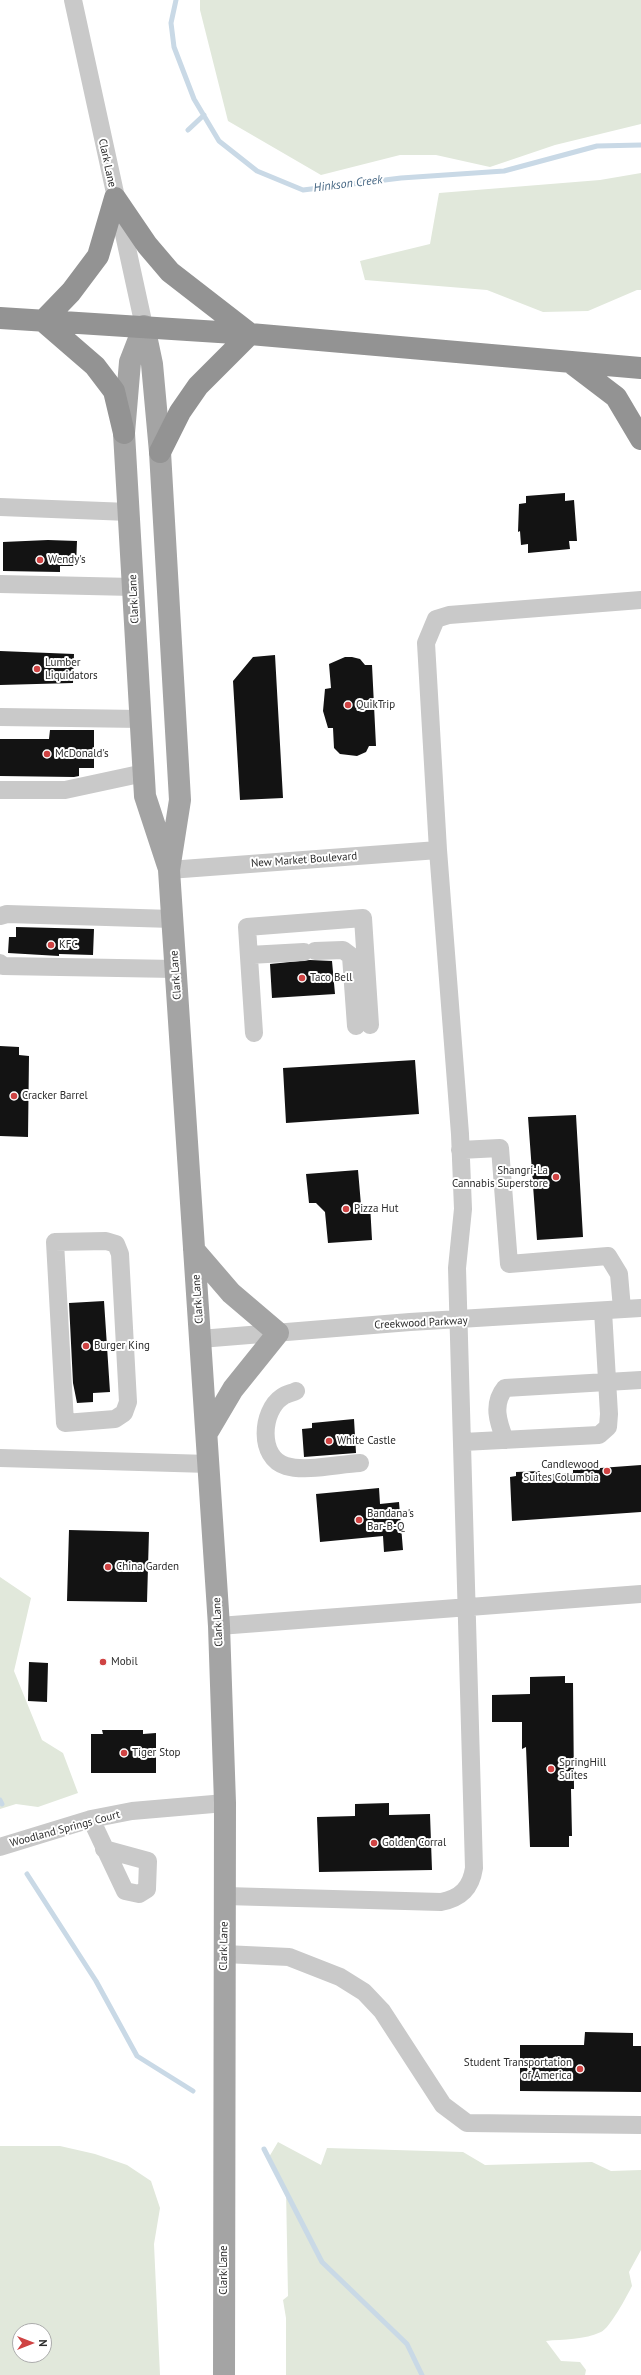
<!DOCTYPE html>
<style>
body{margin:0}
#map{position:relative;width:641px;height:2375px;overflow:hidden;background:#fff;font-family:"PT Sans",sans-serif}
canvas{display:block}
.north{position:absolute;left:12px;top:2323px;width:40px;height:40px;box-sizing:border-box;background:#fff;border:1px solid #ababab;border-radius:50%;rotate:90deg;font-size:11px;font-weight:700;line-height:16px;text-align:center;color:#2c2c2c}
.north::after{content:'';display:block;margin:auto;width:14px;height:18px;background:#cf4343;clip-path:polygon(50% 0,100% 100%,50% 72%,0 100%)}
</style>
<div id="map">
<canvas width="641" height="2375"></canvas>
<div class="north">N</div>
</div>
<script>
const context = document.querySelector('canvas').getContext('2d');
context.lineJoin = 'round';
function fillPath(path, color) { context.fillStyle = color; context.fill(path, 'evenodd'); }
function strokePath(path, color, width, dash) { context.strokeStyle = color; context.lineWidth = width; context.lineCap = dash ? 'butt' : 'round'; context.setLineDash(dash || []); context.stroke(path); }
function write(font, color, halo, rows, align = 'center') {
  context.font = font + ' "PT Sans",sans-serif'; context.lineWidth = 4; context.setLineDash([]); context.textBaseline = 'middle'; context.strokeStyle = halo; context.fillStyle = color; for (const [text, x, y, turn = 0] of rows) {
    context.save(); context.translate(x, y); context.rotate((+turn || 0) * Math.PI / 180); context.textAlign = isNaN(turn) ? turn : align; if (halo) context.strokeText(text, 0, 0); context.fillText(text, 0, 0); context.restore();
  }
}
fillPath(new Path2D(`
 M200,0H641V124L555,145L490,167L436,155H400L321,175L228,121L200,10Z
 M641,173V290H637L588,311L543,312L487,290L365,280L360,261L430,244L439,193L600,180Z
 M0,1577L31,1598L14,1671L42,1740L63,1753L78,1793L38,1807L16,1804L0,1809Z
 M278,2142L321,2165L327,2148L463,2152L485,2165L592,2162L611,2171L641,2170V2250L629,2272L632,2286C627,2296 610,2328 601,2332C585,2340 563,2339 546,2341L561,2361L580,2362L586,2370L585,2375H286V2318L283,2300L288,2296L286,2189L269,2157Z
 M0,2146H60L95,2154L127,2165L151,2181L160,2208L154,2244L160,2375H0ZM20,2331H44V2355H20Z`), '#e1e8db');
strokePath(new Path2D(`
 M176,0L171,23L174,47L194,99L219,141L257,171L303,190L401,178L504,171L597,146L641,145
 M188,130L204,115
 M0,1800L2,1804
 M27,1874L96,1981L137,2056L193,2091
 M264,2149L322,2262L407,2344L422,2375`), '#c9d9e6', 5);
fillPath(new Path2D(`
 M565,493V501L574,500L577,541H569L570,549L528,553V544L521,545L520,531L518,532L519,504L526,503V496Z
 M48,540L77,541L76,566H60V572L3,571V542Z
 M0,651L74,654L73,683L0,685Z
 M275,655L283,798L240,800L233,681L253,657Z
 M345,657H352L360,659L365,665H372L376,746H369L366,752L357,756L340,754L334,748L333,728H328L323,711L325,689L331,688L329,664Z
 M50,730H94V768H79V776L74,777L0,776V739H49Z
 M16,927L94,929L93,955L59,954V956L8,953L9,937H16Z
 M310,960L332,961L335,994L272,998L270,964Z
 M0,1046L19,1047V1055L29,1056L28,1137L0,1136Z
 M415,1060L419,1114L286,1123L283,1068Z
 M576,1115L583,1237L537,1240L528,1117Z
 M358,1170L361,1205L370,1204L372,1240L328,1243L325,1212L316,1203H309L306,1174Z
 M104,1301L110,1392L93,1393V1402L77,1403L73,1383L69,1303Z
 M354,1419L356,1453L304,1457L302,1429L312,1428V1423Z
 M641,1465V1512L512,1521L510,1477L516,1476V1472L540,1471V1475L573,1473V1470Z
 M379,1488L380,1504L399,1502L403,1550L384,1552L383,1536L320,1542L316,1494Z
 M69,1530L149,1532L147,1602L67,1601Z
 M29,1662L48,1663L47,1702L28,1701Z
 M565,1676V1683H573L574,1789H571L572,1836H569V1847H530L526,1747L522,1749V1722H492V1695L530,1694V1677Z
 M102,1730H143V1734L156,1733V1773H91V1734H103Z
 M389,1803V1815L430,1814L432,1870L319,1872L317,1817L355,1816V1804Z
 M585,2032L633,2033V2046H641V2092L520,2091V2045H584Z`), '#131313');
strokePath(new Path2D(`
 M73,0L144,326
 M0,507L129,512
 M0,584L133,587
 M0,717L141,719
 M0,790H65L144,773
 M169,870L438,850
 M0,916L7,914L172,919
 M315,951L343,950L351,956L356,1026
 M249,955L304,952
 M0,963L3,966L175,969
 M254,1033L247,927L363,918L370,1025
 M460,1150L500,1148L509,1264L608,1256L619,1274L622,1309
 M106,1241L116,1244L120,1254L128,1402L124,1413L115,1419L65,1423L55,1242Z
 M200,1339L410,1322L641,1308
 M296,1391C292,1393 286,1394 282,1397C261,1411 258,1458 286,1466C306,1472 339,1464 360,1463
 M505,1440C498,1422 492,1404 505,1388L641,1380
 M463,1442L599,1435L608,1427L609,1414L603,1311
 M0,1458L209,1464
 M219,1626L641,1594
 M91,1819L125,1891L139,1894L147,1889L148,1861L104,1849
 M0,1847L91,1819L132,1811L225,1803
 M225,1896L441,1902C461,1898 471,1888 474,1868L457,1268L463,1209L460,1134L438,850L426,643L436,619L449,615L641,600
 M224,1954L289,1957L340,1977L364,1992L382,2011L443,2105L467,2123L641,2125`), '#c9c9c9', 18);
strokePath(new Path2D(`
 M144,326L152,364L160,452L180,800L169,870L219,1626L225,1803L224,2375
 M144,326L130,362L124,433L145,796L168,866
 M194,1250L231,1293L278,1333L233,1389L207,1433`), '#a4a4a4', 22);
strokePath(new Path2D(`
 M115,198L147,245L170,272L250,334
 M0,318L250,334L641,368
 M43,321L71,292L98,256L115,198
 M43,321L95,366L114,391L124,433
 M570,362L616,397L641,439
 M160,452L180,412L198,386L250,334`), '#939393', 22);
for (const [x, y, r, color] of [
 [40,560,4,"#cf4343"],
 [37,669,4,"#cf4343"],
 [348,705,4,"#cf4343"],
 [47,754,4,"#cf4343"],
 [51,945,4,"#cf4343"],
 [302,978,4,"#cf4343"],
 [14,1096,4,"#cf4343"],
 [556,1177,4,"#cf4343"],
 [346,1209,4,"#cf4343"],
 [86,1346,4,"#cf4343"],
 [329,1441,4,"#cf4343"],
 [607,1471,4,"#cf4343"],
 [359,1520,4,"#cf4343"],
 [108,1567,4,"#cf4343"],
 [103,1662,4,"#cf4343"],
 [124,1753,4,"#cf4343"],
 [551,1769,4,"#cf4343"],
 [374,1843,4,"#cf4343"],
 [580,2069,4,"#cf4343"]
]) { const dot = new Path2D(); dot.arc(x, y, r, 0, 2 * Math.PI); context.fillStyle = color; context.fill(dot); strokePath(dot, '#fff', 1.5); }
write('11px', '#2c2c2c', '#fff', [
 ["Clark Lane",107,163,78],
 ["Clark Lane",134,599,-93],
 ["New Market Boulevard",304,860,-4],
 ["Clark Lane",176,975,-94],
 ["Clark Lane",198,1299,-94],
 ["Creekwood Parkway",421,1323,-3],
 ["Clark Lane",218,1622,-93],
 ["Woodland Springs Court",65,1829,-15],
 ["Clark Lane",224,1946,-89],
 ["Clark Lane",224,2270,-90]
]);
write('11px', '#2c2c2c', '#fff', [
 ["Wendy's",48,560],
 ["Lumber",45,663],
 ["Liquidators",45,676],
 ["QuikTrip",356,705],
 ["McDonald's",55,754],
 ["KFC",59,945],
 ["Taco Bell",310,978],
 ["Cracker Barrel",22,1096],
 ["Shangri-La",548,1171,"right"],
 ["Cannabis Superstore",548,1184,"right"],
 ["Pizza Hut",354,1209],
 ["Burger King",94,1346],
 ["White Castle",337,1441],
 ["Candlewood",599,1465,"right"],
 ["Suites Columbia",599,1478,"right"],
 ["Bandana's",367,1514],
 ["Bar-B-Q",367,1527],
 ["China Garden",116,1567],
 ["Mobil",111,1662],
 ["Tiger Stop",132,1753],
 ["SpringHill",559,1763],
 ["Suites",559,1776],
 ["Golden Corral",382,1843],
 ["Student Transportation",572,2063,"right"],
 ["of America",572,2076,"right"]
], 'left');
write('italic 12px', '#456683', '#fff', [
 ["Hinkson Creek",348,184,-7]
]);
</script>
